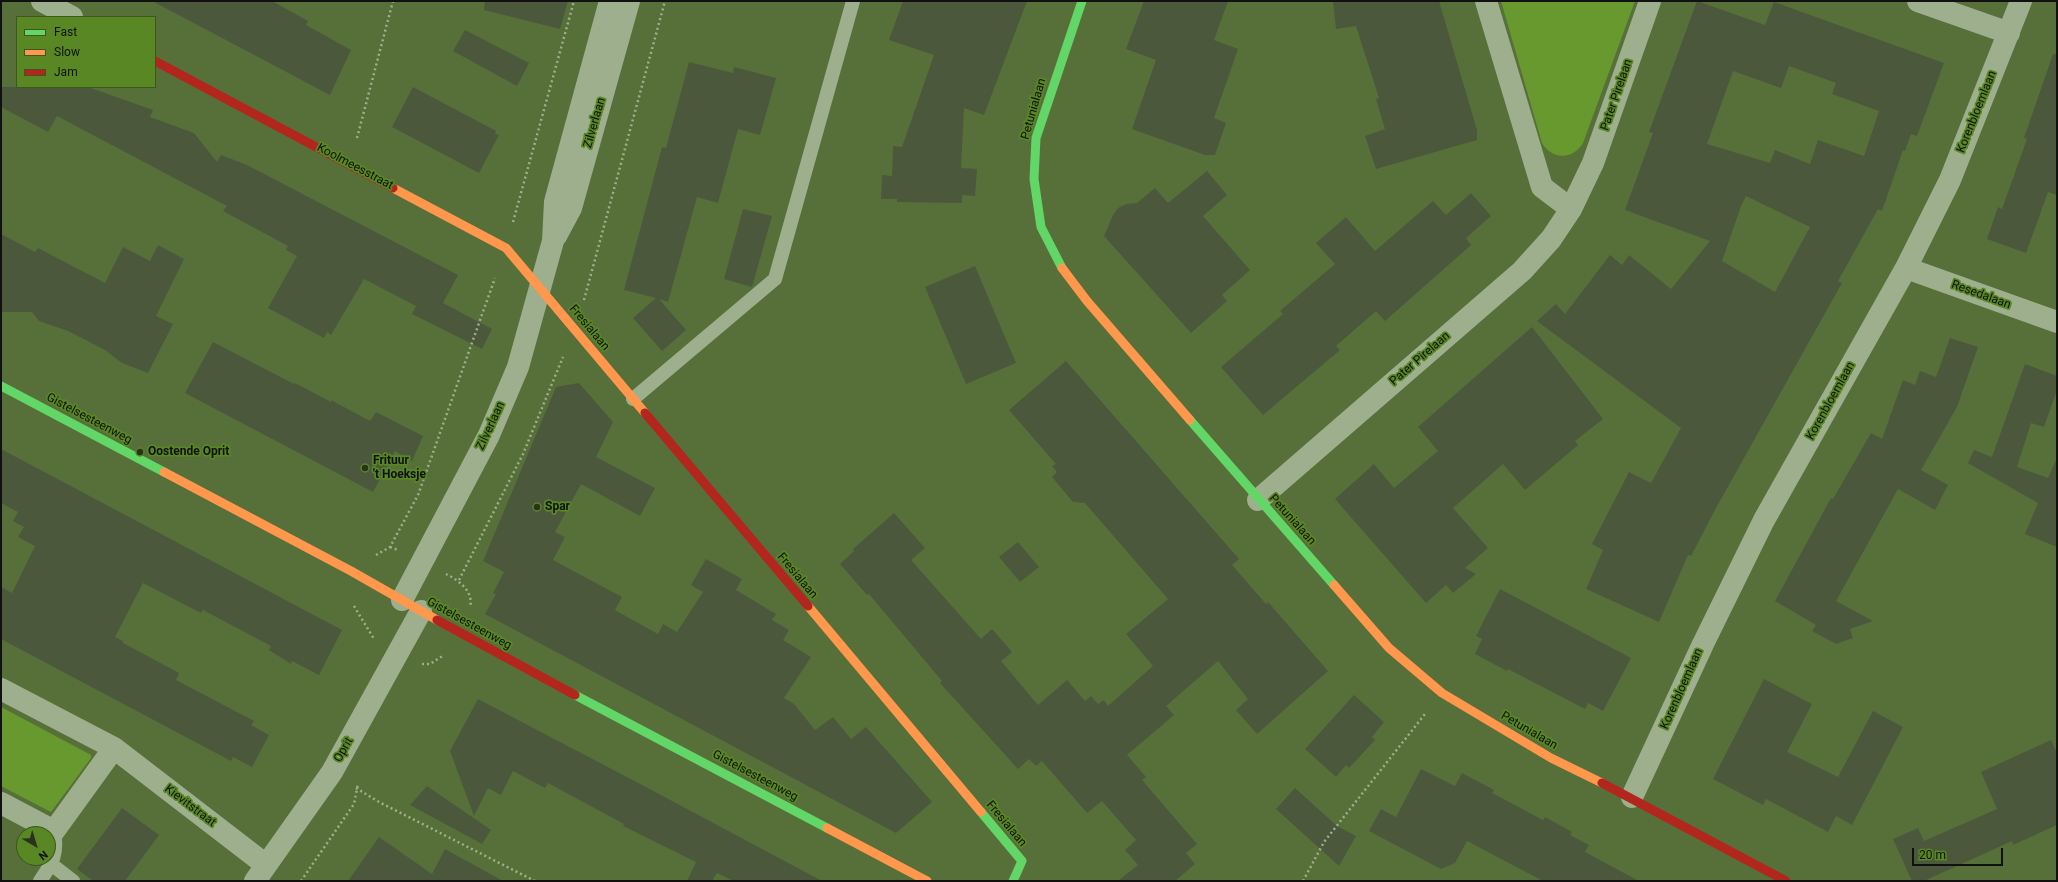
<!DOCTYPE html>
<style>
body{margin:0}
#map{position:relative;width:2058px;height:882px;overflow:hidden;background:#57703a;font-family:Roboto,sans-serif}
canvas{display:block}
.frame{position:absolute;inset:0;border:2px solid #111;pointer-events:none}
.legend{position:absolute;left:16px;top:16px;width:140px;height:72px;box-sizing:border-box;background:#588723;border:1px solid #3c581c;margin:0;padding:5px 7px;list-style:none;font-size:12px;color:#111}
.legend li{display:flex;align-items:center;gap:8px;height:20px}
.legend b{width:20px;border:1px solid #3c581c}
.north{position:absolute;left:16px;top:826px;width:40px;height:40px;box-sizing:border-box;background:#588723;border:1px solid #3c581c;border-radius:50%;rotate:142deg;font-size:11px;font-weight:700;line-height:16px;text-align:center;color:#111}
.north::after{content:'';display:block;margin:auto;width:14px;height:18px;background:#2a321f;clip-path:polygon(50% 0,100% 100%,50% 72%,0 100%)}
.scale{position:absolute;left:1912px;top:848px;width:91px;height:18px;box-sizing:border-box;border:2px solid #111;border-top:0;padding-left:5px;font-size:12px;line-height:14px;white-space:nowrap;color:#111;-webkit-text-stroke:3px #588723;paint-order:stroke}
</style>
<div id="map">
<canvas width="2058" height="882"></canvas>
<div class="frame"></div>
<ul class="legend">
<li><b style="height:5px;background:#63d668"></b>Fast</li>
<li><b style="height:5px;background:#ff974d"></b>Slow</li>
<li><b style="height:5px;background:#b3261e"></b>Jam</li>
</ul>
<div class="north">N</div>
<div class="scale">20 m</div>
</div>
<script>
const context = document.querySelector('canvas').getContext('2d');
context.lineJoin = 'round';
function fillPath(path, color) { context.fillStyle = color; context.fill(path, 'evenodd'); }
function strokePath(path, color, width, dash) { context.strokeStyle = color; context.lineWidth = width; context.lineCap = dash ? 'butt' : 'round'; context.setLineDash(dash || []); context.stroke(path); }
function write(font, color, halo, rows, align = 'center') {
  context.font = font + ' Roboto,sans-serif'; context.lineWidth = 3.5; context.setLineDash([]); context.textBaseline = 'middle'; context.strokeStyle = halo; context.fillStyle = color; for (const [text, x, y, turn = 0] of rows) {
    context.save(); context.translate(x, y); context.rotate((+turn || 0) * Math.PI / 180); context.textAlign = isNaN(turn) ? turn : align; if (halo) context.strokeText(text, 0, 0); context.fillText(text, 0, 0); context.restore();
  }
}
fillPath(new Path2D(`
 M1501,1H1635L1583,143C1573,160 1552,160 1542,143Z
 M1,707L91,755V758L51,812L1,786Z`), '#68992f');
fillPath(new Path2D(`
 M152,1H272L308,21L306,25L351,50L330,95Z
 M485,1H568L560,29L484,10Z
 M903,1H1027L984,115L964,108L961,168L977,169L975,196L962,195V203L897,202V199H881L882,175L892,176L893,146L902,147L934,55L889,40Z
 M1144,1H1228L1214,40L1238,49L1214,118L1226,123L1215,155H1205L1132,129L1156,60L1126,49Z
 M1333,1H1439L1477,130V140L1376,169L1365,136L1385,129L1376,99L1379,98L1356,26L1336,29Z
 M1697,1L1765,25L1774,2L1944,63L1917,136L1911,134L1905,151L1903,150L1882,211L1878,209L1838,281L1842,283L1716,508L1691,556L1688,555L1659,622L1586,589L1603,550L1592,544L1629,472L1651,483L1681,428L1537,321L1556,304L1565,314L1610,255L1622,265L1629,255L1671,289L1710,241L1625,210L1653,133L1649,132ZM1789,66L1836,83L1832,94L1879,111L1864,156L1818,140L1810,164L1775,150L1770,163L1707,144L1733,71L1781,88ZM1746,196L1810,227L1775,292L1722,261L1741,206Z
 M465,30L529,63L517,86L453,51Z
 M2053,54H2057V195L2048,192L2026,253L1987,239L1998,207L2002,209L2027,139L2024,138Z
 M689,62L733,73L734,67L776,78L760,135L738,129L718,203L697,197L668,302L659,299L686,330L662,351L633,318L656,298L624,290L662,147L666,148Z
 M1,87H88L153,110L150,117L194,133L217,162L221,155L247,165L458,275L443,303L492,329L482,349L412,314L416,306L364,279L331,335L327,332L324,338L268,308L297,256L286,250L288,246L223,211L227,206L57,116L48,132L1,107Z
 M413,87L496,131L495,134L499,135L479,173L392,127Z
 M1207,171L1227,195L1203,216L1250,270L1222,295L1227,301L1191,333L1104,236L1113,215L1118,208L1126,204L1137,203L1155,188L1168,203Z
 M1471,193L1491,216L1466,238L1471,245L1385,321L1376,311L1336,346L1340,350L1263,415L1221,367L1283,314L1280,311L1335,264L1316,243L1346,217L1375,251L1433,201L1446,215Z
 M743,209L772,216L752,287L724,279Z
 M1,234L35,252L38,248L105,283L123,247L150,261L158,245L184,259L156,316L173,324L148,373L122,363L105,350L68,331L39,321L32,312H1Z
 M975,266L1016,363L966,384L925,287Z
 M1532,327L1603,419L1575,441L1578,445L1525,490L1503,464L1453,508L1488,548L1465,568L1476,574L1453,593L1446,585L1426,603L1335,499L1374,464L1394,488L1438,451L1418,427Z
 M1950,338L1978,347L1957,407L1921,470L1948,485L1935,510L1898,489L1836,601L1873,621L1850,629L1853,638L1836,644L1812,631L1816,625L1775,601L1831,498L1833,499L1871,433L1882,439L1903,380L1915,385L1920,371L1936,377Z
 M213,342L294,384L295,383L331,402V400L370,421L376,412L423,436L412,461L395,451L373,492L185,393Z
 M1066,361L1239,559L1232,565L1266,604L1268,602L1328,671L1257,734L1236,710L1248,699L1218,661L1166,706L1174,715L1127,755L1146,777L1142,780L1197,844L1186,853L1195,864L1175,881H1118L1138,865L1125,850L1136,840L1102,801L1087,813L1042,761L1036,766L1029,759L1018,769L940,683L942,681L869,594L867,595L840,564L854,551L853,549L894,513L925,548L911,560L981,639L992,629L1012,652L1001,661L1038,705L1067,680L1085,701L1091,696L1098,704L1104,700L1108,706L1153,666L1126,634L1168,599L1085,503L1073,502L1052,477L1057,472L1052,466L1056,464L1009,410Z
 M2025,364L2057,376V390L2044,427L2031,423L2017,467L2048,478L2057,458V547L2025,534L2038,503L1968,463L1974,450L1992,457Z
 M579,383L613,422L596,457L655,488L640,516L581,484L555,532L565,537L553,560L622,597L615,610L658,634L663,624L677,632L703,592L691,585L706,559L742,579L736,590L776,614L772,620L789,630L783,640L811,657L784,698L794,704L815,730L833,717L851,739L866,727L932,802L896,833L485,614L496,594L493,593L504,572L483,561L556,387Z
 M1,449L342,630L319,675L292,661L291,664L269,650L271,646L203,610L201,613L143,583L115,637L123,641V643L179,673L176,680L254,721L251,725L269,735L252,767L233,757L231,761L1,639V587L12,593L35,546L18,537L24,527L13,521L18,512L1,503Z
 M1018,542L1039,567L1020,582L999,557Z
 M1500,589L1631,658L1603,711L1588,703L1585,709L1508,669L1507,671L1475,654L1482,639L1476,636Z
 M1764,679L1812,704L1787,752L1838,777L1873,711L1903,727L1852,825L1836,816L1828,832L1766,799L1763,805L1713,779Z
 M1354,695L1384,722L1372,737L1375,740L1349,768L1346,765L1336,777L1305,749Z
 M478,699L644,786L822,881H733L717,873L712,881H687L696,862L623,826L624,824L548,783L545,788L513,771L501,795L488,788L474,816L450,751Z
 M2051,740L2057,753V825L2013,845L2012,841L1924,881H1912L1893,839L1918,828L1924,841L1997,809L1981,772Z
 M1421,769L1455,786L1462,773L1494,790L1492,793L1543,820L1545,817L1572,832L1570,835L1589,845L1585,852L1639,881H1543L1467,841L1455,863L1441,869L1369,831L1381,809L1396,817Z
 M427,786L491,830L482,844L410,805Z
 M1295,788L1337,826L1356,836L1339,866L1276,809Z
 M122,808L159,835L125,881H93L77,869Z
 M379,837L432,874L445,849L503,881H348Z`), '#4c583c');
strokePath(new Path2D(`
 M357,138L393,1
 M513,222L574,1
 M584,300L665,1
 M390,547L398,550
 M376,555L390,547L418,495L495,278
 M446,574C458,580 474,591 470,607
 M459,580L523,454L563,357
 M354,606L374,639
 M422,664H430L444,655
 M356,788L379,802L535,881
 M301,881L354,804L358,784
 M1303,881L1324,842L1425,714`), '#9eaf8d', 2.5, [2, 3]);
strokePath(new Path2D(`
 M633,399L775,279L853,1
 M51,864L73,881
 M40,881C53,862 58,854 54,831`), '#9eaf8d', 14);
strokePath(new Path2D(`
 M42,1L72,17
 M1918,1L2009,33
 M1571,209L1593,163L1650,1
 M556,236L571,208L629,1
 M1906,268L2057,322
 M1258,500L1522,271L1551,239L1571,209L1542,187L1486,1
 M402,600L489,435L518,367L553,241L555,202L610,1
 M1,689L114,748L266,865
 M1632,797L1703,644L1764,520L1906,268L1950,180L2021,1
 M1,803L54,831L114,748
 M255,881L332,772L421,611`), '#9eaf8d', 22);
strokePath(new Path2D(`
 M1062,268L1041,227L1034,179L1036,138L1082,1
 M1,386L164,472
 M1190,420L1334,585
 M575,695L827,828
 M981,812L1022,861L1013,881`), '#63d668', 9);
strokePath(new Path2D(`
 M393,188L506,248L645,413
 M1062,268L1087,301L1190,420
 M164,472L351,571L437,620
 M1334,585L1389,648L1442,693L1551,758L1602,783
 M808,606L981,812
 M827,828L927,881`), '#ff974d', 9);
strokePath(new Path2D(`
 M155,61L393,188
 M645,413L808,606
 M437,620L575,695
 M1602,783L1786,881`), '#b3261e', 9);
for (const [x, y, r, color] of [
 [140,452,4,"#2a321f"],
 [365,468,4,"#2a321f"],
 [537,507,4,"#2a321f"]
]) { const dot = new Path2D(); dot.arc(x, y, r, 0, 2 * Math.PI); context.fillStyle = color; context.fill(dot); strokePath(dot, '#588723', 1.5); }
write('12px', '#111', '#588723', [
 ["Pater Pirelaan",1617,95,-71],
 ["Petunialaan",1034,109,-74],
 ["Korenbloemlaan",1977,112,-68],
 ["Zilverlaan",595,123,-74],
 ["Koolmeesstraat",355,167,28],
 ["Resedalaan",1981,295,20],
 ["Fresialaan",589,328,50],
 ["Pater Pirelaan",1420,359,-41],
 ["Korenbloemlaan",1831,401,-61],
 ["Gistelsesteenweg",89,419,28],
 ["Zilverlaan",491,426,-65],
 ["Petunialaan",1292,520,48],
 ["Fresialaan",797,576,50],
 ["Gistelsesteenweg",469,624,29],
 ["Korenbloemlaan",1682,689,-66],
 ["Petunialaan",1529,731,30],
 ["Oprit",344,750,-61],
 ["Gistelsesteenweg",755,776,28],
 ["Kievitstraat",190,806,37],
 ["Fresialaan",1006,824,50]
]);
write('bold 12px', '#111', '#588723', [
 ["Oostende Oprit",148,452],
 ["Frituur",373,461],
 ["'t Hoeksje",373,475],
 ["Spar",545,507]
], 'left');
</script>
